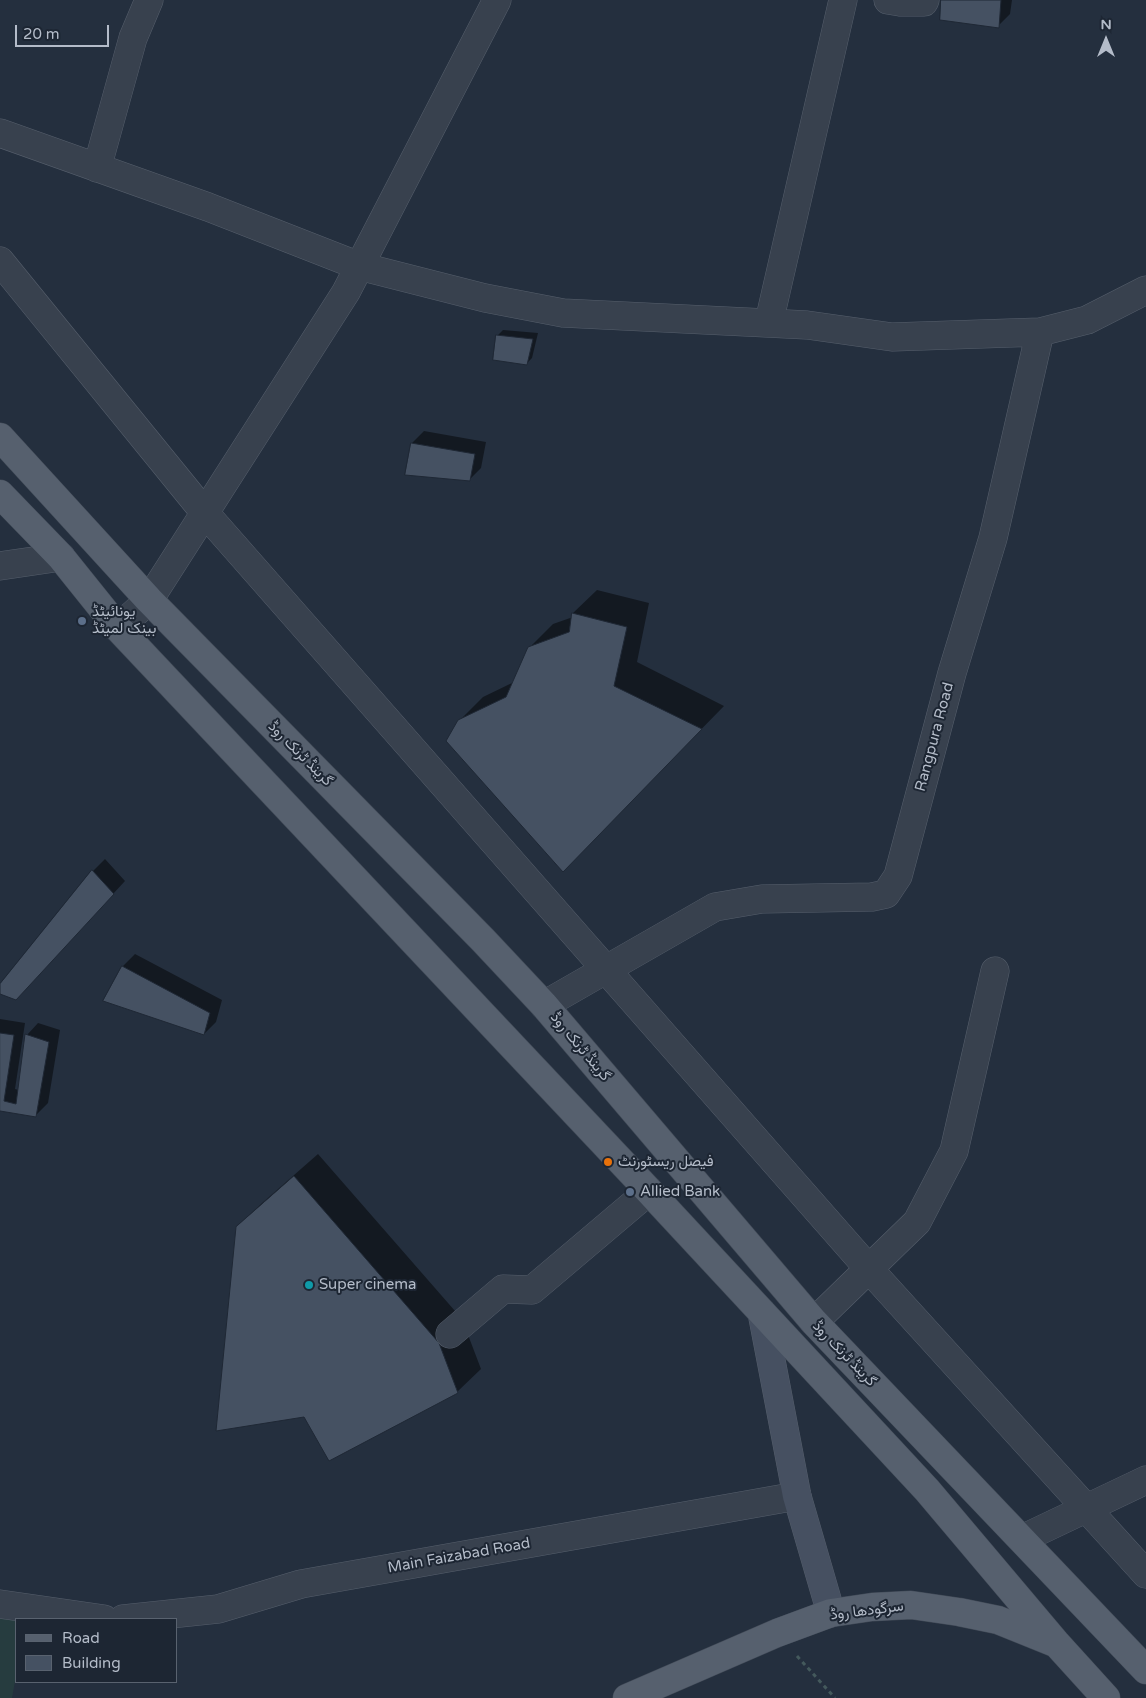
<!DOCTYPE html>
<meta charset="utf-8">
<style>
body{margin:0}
#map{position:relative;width:1146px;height:1698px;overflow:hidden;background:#242f3e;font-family:"Varela Round",sans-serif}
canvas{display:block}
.legend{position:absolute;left:15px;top:1618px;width:162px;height:65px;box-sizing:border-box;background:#1d2633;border:1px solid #59626f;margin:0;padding:6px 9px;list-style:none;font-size:15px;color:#b4bcc9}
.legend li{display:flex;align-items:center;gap:10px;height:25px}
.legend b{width:25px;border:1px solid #59626f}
.north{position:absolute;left:1081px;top:15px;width:50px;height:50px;-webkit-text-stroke:4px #1d2633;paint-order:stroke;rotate:0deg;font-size:14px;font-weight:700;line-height:20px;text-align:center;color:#b4bcc9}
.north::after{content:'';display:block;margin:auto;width:18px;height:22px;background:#b4bcc9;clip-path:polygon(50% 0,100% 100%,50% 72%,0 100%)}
.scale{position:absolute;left:15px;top:25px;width:94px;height:22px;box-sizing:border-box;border:2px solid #b4bcc9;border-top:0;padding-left:6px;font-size:15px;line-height:18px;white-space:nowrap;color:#b4bcc9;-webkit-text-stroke:4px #1d2633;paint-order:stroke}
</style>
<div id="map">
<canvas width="1146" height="1698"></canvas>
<ul class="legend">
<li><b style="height:6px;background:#56606e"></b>Road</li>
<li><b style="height:14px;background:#455162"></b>Building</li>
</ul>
<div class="north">N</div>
<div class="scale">20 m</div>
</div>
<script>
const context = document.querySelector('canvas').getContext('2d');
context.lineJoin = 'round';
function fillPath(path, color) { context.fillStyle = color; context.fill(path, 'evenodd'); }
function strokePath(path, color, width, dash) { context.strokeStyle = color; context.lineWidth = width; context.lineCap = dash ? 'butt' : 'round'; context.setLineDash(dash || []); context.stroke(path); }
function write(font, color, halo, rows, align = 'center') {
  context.font = font + ' "Varela Round",Vazirmatn,sans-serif'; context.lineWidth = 4; context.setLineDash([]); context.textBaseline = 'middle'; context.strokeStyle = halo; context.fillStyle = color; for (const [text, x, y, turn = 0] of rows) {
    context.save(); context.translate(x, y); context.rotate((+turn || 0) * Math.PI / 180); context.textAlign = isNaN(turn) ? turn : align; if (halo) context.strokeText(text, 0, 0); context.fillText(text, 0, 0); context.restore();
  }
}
fillPath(new Path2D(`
 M0,1618L16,1620V1676L12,1698H0Z`), '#263c3f');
fillPath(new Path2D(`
 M943,0H1012L1010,14L998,26Z
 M503,330L538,333L532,358L526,364L497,336Z
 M424,431L486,442L481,468L469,480L412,443Z
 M597,590L649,603L637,662L724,706L587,846L459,721L483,697L514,682L529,648L553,624L573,617V613Z
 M105,859L125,881L28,986L0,992V986L93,871Z
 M135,954L222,1000L216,1022L204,1034L105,1000L123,966Z
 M0,1019L25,1023L15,1089L19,1090L27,1035L38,1023L60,1030L48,1103L35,1116L0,1109Z
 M318,1154L462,1319L481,1369L457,1392L237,1227L261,1204Z`), '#0007');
const building = new Path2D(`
 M941,0H1001L999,28L940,20Z
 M496,335L533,339L527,365L493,360Z
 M411,443L475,454L470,481L405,475Z
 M572,613L627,627L614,686L702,729L563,872L446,741L458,720L506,697L528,647L569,632Z
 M92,870L114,894L16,1000L0,994V984Z
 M122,966L210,1013L204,1035L103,1001Z
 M0,1033L14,1035L4,1101L16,1104L25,1034L49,1042L36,1117L0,1111Z
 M294,1176L439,1343L458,1393L329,1461L304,1417L216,1431L236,1227Z`);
fillPath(building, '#455162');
strokePath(building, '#1f2835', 1);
const street = new Path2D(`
 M888,0L900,2H924L925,0
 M0,133L208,207L359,266L485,298L563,313L807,325L892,337L1040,332L1087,320L1146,290
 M97,168L133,38L149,0
 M0,261L205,513L869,1269L1146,1574
 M769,322L843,0
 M0,566L61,557
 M118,628L149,600L346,292L497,0
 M544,1005L715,907L762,899L872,897L886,894L898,876L952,673L993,538L1040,332
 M814,1322L917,1222L954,1151L995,971
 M450,1334L503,1289L532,1290L649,1191
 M1022,1539L1146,1480
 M0,1604L104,1619
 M123,1619L218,1609L301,1584L797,1496`);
const secondary = new Path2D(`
 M762,1313L797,1496L831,1613`);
const primary = new Path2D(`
 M0,437L149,600L483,940L544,1005L814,1322L1146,1670
 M0,494L61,557L118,628L649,1191L927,1490L1057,1644L1106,1698
 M627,1698L777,1633L831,1613L872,1607L911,1605L959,1612L998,1620L1055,1643`);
strokePath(street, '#565f6c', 29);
strokePath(secondary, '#565f6c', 29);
strokePath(primary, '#414a57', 29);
strokePath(new Path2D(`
 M797,1656L835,1698`), '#44595c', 3, [4, 4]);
strokePath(street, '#38414e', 28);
strokePath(secondary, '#465061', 28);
strokePath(primary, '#56606e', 28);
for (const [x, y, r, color] of [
 [82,621,5,"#5c6f8a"],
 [608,1162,5,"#e8710a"],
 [630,1192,5,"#5c6f8a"],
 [309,1285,5,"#0f9aa8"]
]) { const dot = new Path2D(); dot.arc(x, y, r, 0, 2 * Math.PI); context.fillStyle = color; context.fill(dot); strokePath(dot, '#1d2633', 2); }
write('15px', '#b4bcc9', '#1d2633', [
 ["یونائیٹڈ",92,612],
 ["بینک لمیٹڈ",92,629],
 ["فیصل ریسٹورنٹ",618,1162],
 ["Allied Bank",640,1192],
 ["Super cinema",319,1285]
], 'left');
write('15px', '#b4bcc9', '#1d2633', [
 ["Rangpura Road",935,737,-75],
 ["گرینڈ ٹرنک روڈ",300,754,45],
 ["گرینڈ ٹرنک روڈ",580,1047,50],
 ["گرینڈ ٹرنک روڈ",844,1354,46],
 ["Main Faizabad Road",459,1556,-10],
 ["سرگودھا روڈ",867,1611,-7]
]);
</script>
